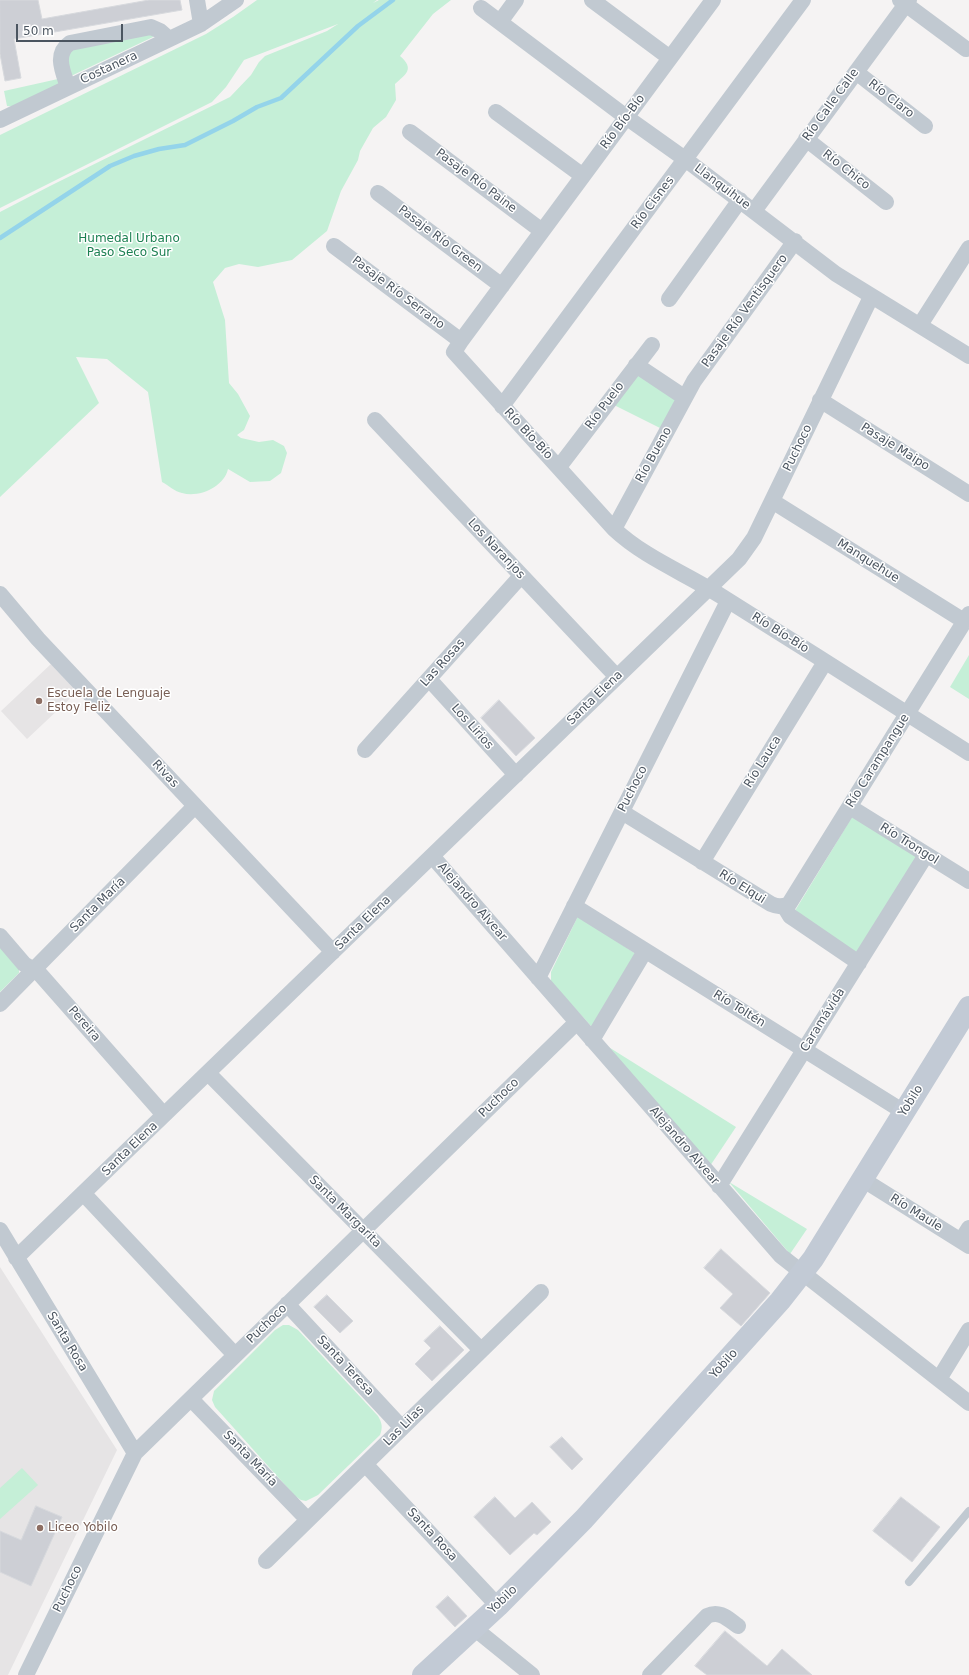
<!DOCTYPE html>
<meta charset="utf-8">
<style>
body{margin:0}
#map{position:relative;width:969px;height:1675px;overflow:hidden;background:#f5f3f3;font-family:"DejaVu Sans",sans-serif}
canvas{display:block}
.scale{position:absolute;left:16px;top:24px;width:107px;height:18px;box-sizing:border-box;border:2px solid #4b5560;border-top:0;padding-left:5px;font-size:12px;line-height:14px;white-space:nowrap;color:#4b5560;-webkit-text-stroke:3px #fff;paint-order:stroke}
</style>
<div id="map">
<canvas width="969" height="1675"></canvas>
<div class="scale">50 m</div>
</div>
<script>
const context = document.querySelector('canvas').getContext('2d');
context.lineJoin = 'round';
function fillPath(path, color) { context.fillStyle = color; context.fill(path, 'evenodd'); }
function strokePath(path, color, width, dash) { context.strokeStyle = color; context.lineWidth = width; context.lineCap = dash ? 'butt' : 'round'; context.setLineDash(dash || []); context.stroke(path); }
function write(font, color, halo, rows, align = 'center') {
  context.font = font + ' "DejaVu Sans",sans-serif'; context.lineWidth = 3; context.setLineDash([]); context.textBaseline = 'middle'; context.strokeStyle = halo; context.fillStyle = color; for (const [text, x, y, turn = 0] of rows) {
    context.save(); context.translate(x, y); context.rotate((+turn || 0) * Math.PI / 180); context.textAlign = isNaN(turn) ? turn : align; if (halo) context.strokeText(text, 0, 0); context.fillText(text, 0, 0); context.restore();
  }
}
fillPath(new Path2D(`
 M51,664L77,692L27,739L1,711Z
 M0,1267L117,1450L8,1675H0Z`), '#e6e4e5');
fillPath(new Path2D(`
 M257,0H377L373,3L379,0H451L433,14L400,56C415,69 406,74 395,84L396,100L386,117L373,128L360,151L358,160L341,191L327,231L292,260L258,267L239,264L225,268L213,282L225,320L229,383L238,394L250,416L244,430L237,435L241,438L259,442L273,440L284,446L287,453L281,473L270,481L250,482L228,469C224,487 199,498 182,493C175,492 168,485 162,482L148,392L107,359L76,357L99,403L0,497V212L50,186L230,97L251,75L259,62L265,56L327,31L338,24L244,60L226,87L212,102L0,208V135L206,34L233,17Z
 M151,30L153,37L71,76L66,53L76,45Z
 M58,79L59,84L15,107L7,106L4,91Z
 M635,372L678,400L664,430L614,405Z
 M969,655V699L950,687Z
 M852,817L921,857L858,956L793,914Z
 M578,916L636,954L592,1027L551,982V972Z
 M0,945L19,967V973L0,992Z
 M607,1046L736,1127L710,1166Z
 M729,1182L807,1229L790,1254Z
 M283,1325H289L298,1330L378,1416C382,1423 383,1427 380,1435L318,1495L306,1501L301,1500L295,1496L215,1407L212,1400L214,1391L275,1330Z
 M22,1468L38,1485L0,1519V1488Z`), '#c5efd7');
strokePath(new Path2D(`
 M0,238L110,166L134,156L159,149L185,145L233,121L257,107L281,98L358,26L393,0`), '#94d4ea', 4.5);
const building = new Path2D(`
 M0,0H38L42,19L149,0H180L182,10L14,39L21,78L5,81L0,54Z
 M499,700L535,738L516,756L481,718Z
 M721,1249L770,1293L741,1326L720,1308L733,1294L704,1268Z
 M327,1295L353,1321L340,1333L314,1307Z
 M440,1326L464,1350L432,1381L415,1364L431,1348L424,1341Z
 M562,1437L583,1459L572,1470L550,1447Z
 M495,1497L515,1518L532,1502L551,1522L537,1535L534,1533L510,1555L474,1517Z
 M901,1497L940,1527L912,1562L873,1531Z
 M36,1506L62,1517L31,1586L0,1572V1531L21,1540Z
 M448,1596L467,1616L455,1627L436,1607Z
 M725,1631L767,1666L782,1649L812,1675H707L695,1666Z`);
fillPath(building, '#cdcfd5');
strokePath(building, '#d7d9dd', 1);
strokePath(new Path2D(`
 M909,1582L969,1511`), '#c1c9d1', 8);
strokePath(new Path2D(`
 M197,0L201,24
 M592,0L670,58
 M713,0L461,341L454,352L614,529C645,558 685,573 721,596C804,648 886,700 969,753
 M900,0L966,49
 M481,8L626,117L685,159L836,274L969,356
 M500,22L516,0
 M856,72L925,126
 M68,87C63,72 54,54 70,43L151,27L160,31L169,39
 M496,112L583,176
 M0,120L201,24L236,0
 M410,132L542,231
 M806,139L886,202
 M378,193L502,286
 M754,211L909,0
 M334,246L461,341
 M669,299L740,200
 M920,325L969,248
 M636,365L684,397
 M820,400L969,494
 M502,406L803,0
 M375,420L617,677
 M559,467L652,345
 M772,501L964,621
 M614,529L694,381L795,241
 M0,594L38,639L333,952
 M429,679L516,775
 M365,750L521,576
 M850,807L969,881
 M622,812L771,904C778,907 782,907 789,904L969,614
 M432,856L781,1256L969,1403
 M702,862L825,662
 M574,906L904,1112
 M784,906L790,916L796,920L859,963
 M0,936L24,964L39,973L164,1115
 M538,978L728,601
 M0,1004L195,806
 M592,1040L645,951
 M208,1073L481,1350
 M862,1179L969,1246
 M719,1186L926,855
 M83,1193L235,1355
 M0,1230L135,1453
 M961,1241L969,1228
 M16,1258L739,559L754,538L871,297
 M287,1304L402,1428
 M939,1379L969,1330
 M191,1399L308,1520
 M365,1464L498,1606
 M266,1561L541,1292
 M474,1628L532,1675
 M26,1675L135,1453L577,1022
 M650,1675L707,1616C720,1610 728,1619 738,1626`), '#c1c9d1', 16);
strokePath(new Path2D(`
 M423,1675L498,1606L584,1519L780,1301L813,1259L969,1007`), '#c2cad5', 22);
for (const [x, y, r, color] of [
 [39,701,4,"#8d6e63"],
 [40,1528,4,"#8d6e63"]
]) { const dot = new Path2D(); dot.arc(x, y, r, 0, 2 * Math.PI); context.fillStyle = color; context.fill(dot); strokePath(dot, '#fff', 1.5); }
write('12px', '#4b5560', '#fff', [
 ["Costanera",109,68,-25],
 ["Río Claro",891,99,38],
 ["Río Calle Calle",831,105,-54],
 ["Río Bío-Bío",623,122,-53],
 ["Río Chico",846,170,38],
 ["Pasaje Río Paine",476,181,37],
 ["Llanquihue",722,187,37],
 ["Río Cisnes",653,203,-53],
 ["Pasaje Río Green",440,239,37],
 ["Pasaje Río Serrano",398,293,37],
 ["Pasaje Río Ventisquero",745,311,-54],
 ["Río Puelo",605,406,-53],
 ["Río Bío-Bío",528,434,47],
 ["Pasaje Maipo",895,447,32],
 ["Puchoco",798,448,-64],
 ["Río Bueno",654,455,-61],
 ["Los Naranjos",496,549,47],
 ["Manquehue",868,561,32],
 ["Río Bío-Bío",780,633,32],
 ["Las Rosas",443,663,-48],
 ["Santa Elena",595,698,-44],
 ["Los Lirios",472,727,48],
 ["Río Carampangue",878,761,-58],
 ["Río Lauca",763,762,-58],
 ["Rivas",165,774,47],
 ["Puchoco",633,789,-63],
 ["Río Trongol",909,844,32],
 ["Río Elqui",742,887,32],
 ["Alejandro Alvear",472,902,49],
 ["Santa María",98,905,-45],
 ["Santa Elena",363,923,-44],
 ["Río Toltén",739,1009,32],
 ["Caramávida",823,1020,-58],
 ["Pereira",84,1024,49],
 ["Puchoco",499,1098,-44],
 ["Yobilo",911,1101,-58],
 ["Alejandro Alvear",684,1146,49],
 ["Santa Elena",130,1149,-44],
 ["Santa Margarita",345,1212,45],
 ["Río Maule",916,1213,32],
 ["Puchoco",267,1324,-44],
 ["Santa Rosa",67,1342,59],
 ["Yobilo",724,1364,-48],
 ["Santa Teresa",345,1366,47],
 ["Las Lilas",404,1426,-45],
 ["Santa María",250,1459,46],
 ["Santa Rosa",432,1535,47],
 ["Puchoco",68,1589,-64],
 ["Yobilo",503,1600,-44]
]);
write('12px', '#1c8052', '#fff', [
 ["Humedal Urbano",129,239],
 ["Paso Seco Sur",129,253]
]);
write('12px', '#785e54', '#fff', [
 ["Escuela de Lenguaje",47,694],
 ["Estoy Feliz",47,708],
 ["Liceo Yobilo",48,1528]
], 'left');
</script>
